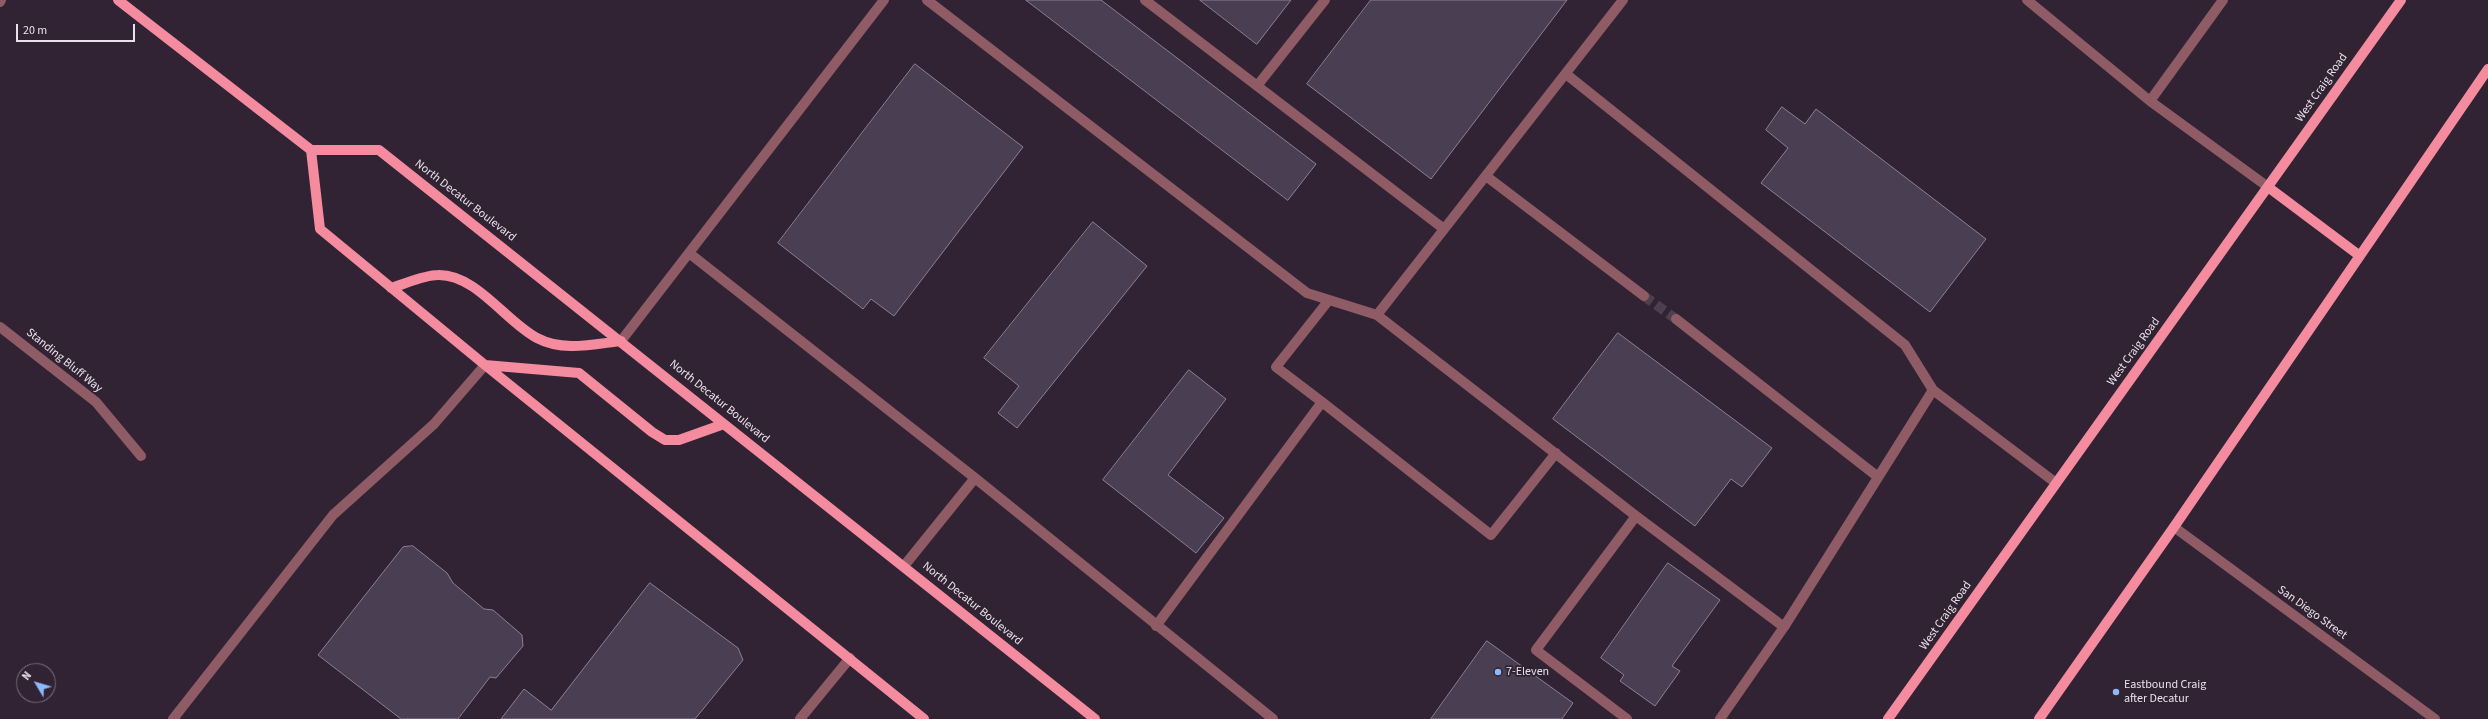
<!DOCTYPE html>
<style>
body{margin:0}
#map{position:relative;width:2488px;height:719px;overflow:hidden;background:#312333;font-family:"Source Sans 3",sans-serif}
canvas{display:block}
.north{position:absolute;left:16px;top:663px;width:40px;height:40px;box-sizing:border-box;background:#312333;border:1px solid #7b6f7d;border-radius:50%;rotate:308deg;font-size:11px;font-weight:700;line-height:16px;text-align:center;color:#e9e0eb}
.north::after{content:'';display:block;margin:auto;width:14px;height:18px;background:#8bb9fc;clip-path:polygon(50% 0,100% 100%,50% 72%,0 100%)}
.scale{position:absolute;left:16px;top:24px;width:119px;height:18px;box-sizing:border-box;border:2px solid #e9e0eb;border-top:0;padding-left:5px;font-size:12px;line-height:14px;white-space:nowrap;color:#e9e0eb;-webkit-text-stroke:3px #312333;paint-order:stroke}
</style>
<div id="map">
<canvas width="2488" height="719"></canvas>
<div class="north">N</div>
<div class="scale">20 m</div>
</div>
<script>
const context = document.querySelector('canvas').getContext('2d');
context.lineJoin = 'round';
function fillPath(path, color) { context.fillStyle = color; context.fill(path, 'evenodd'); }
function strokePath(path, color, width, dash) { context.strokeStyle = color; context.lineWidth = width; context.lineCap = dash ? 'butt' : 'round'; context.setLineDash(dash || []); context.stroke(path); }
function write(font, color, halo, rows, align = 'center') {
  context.font = font + ' "Source Sans 3",sans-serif'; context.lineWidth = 3.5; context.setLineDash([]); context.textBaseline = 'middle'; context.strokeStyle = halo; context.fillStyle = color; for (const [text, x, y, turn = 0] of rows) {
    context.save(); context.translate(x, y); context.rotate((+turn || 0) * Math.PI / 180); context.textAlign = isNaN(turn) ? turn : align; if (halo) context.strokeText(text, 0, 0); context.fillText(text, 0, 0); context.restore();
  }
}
const building = new Path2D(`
 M1026,0H1101L1316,164L1288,200Z
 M1200,0H1291L1257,44Z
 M1371,0H1567L1431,179L1307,84Z
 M915,64L1023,147L894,316L871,299L863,309L778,243Z
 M1782,107L1805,124L1816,109L1986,239L1930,312L1761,183L1788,148L1766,130Z
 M1093,222L1147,266L1017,428L998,413L1019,386L984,358Z
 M1618,333L1772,448L1742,487L1731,479L1695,526L1553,419Z
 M1189,370L1226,399L1168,475L1224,518L1196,553L1103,480Z
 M413,546L447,573L453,583L484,609L493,610L522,635L523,646L496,678L490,677L458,719H401L318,655L403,547Z
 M1668,563L1720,600L1672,666L1680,671L1655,706L1620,681L1624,675L1601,658Z
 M650,583L738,648L743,660L695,719H501L524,689L551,710Z
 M1487,641L1573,703L1562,719H1431Z`);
fillPath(building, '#4a3e52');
strokePath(building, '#8d8096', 1);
strokePath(new Path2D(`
 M1644,296L1676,319`), '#4d3f4f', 10, [10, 5]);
strokePath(new Path2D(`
 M927,0L1307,293L1377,315L1623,0
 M1145,0L1444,229
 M2027,0L2150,101L2268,187
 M0,2L1,0
 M1566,74L1905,345L1933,390L2056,483
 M1257,86L1325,0
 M2150,101L2223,0
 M1486,176L1644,296
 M689,253L975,478
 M1377,315L1636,516L1784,627L1720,719
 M1676,319L1878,477
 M0,327L96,402L141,456
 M621,341L884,0
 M1322,402L1491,535L1556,453
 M2174,527L2435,719
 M904,566L975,478L1273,719
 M1156,626L1322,402L1276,367L1329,300
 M1784,627L1933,390
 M173,719L333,515L434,424L485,365
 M800,719L850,658
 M1627,719L1536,650L1636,516`), '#8f5b64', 10);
strokePath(new Path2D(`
 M118,0L311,150H379L1095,719
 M311,150L320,229L485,365L924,719
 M2268,187L2360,256
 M391,288C405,284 424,275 438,275C476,274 506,322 537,338C563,352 594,344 621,341
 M485,365L579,373L652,432L665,440H679L724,424
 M1888,719L2401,0
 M2039,719L2174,527L2488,69`), '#f48b9f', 10);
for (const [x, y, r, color] of [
 [1498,672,4,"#8bb9fc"],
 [2116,692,4,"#8bb9fc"]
]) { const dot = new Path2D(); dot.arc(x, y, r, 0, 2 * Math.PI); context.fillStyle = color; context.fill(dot); strokePath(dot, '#312333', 1.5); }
write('12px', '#e9e0eb', '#312333', [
 ["West Craig Road",2322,88,-55],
 ["North Decatur Boulevard",465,201,38],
 ["West Craig Road",2134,352,-54],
 ["Standing Bluff Way",64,361,39],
 ["North Decatur Boulevard",719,402,39],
 ["North Decatur Boulevard",972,604,39],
 ["San Diego Street",2312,613,36],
 ["West Craig Road",1946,616,-55]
]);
write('12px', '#e9e0eb', '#312333', [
 ["7-Eleven",1506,672],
 ["Eastbound Craig",2124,685],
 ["after Decatur",2124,699]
], 'left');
</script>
